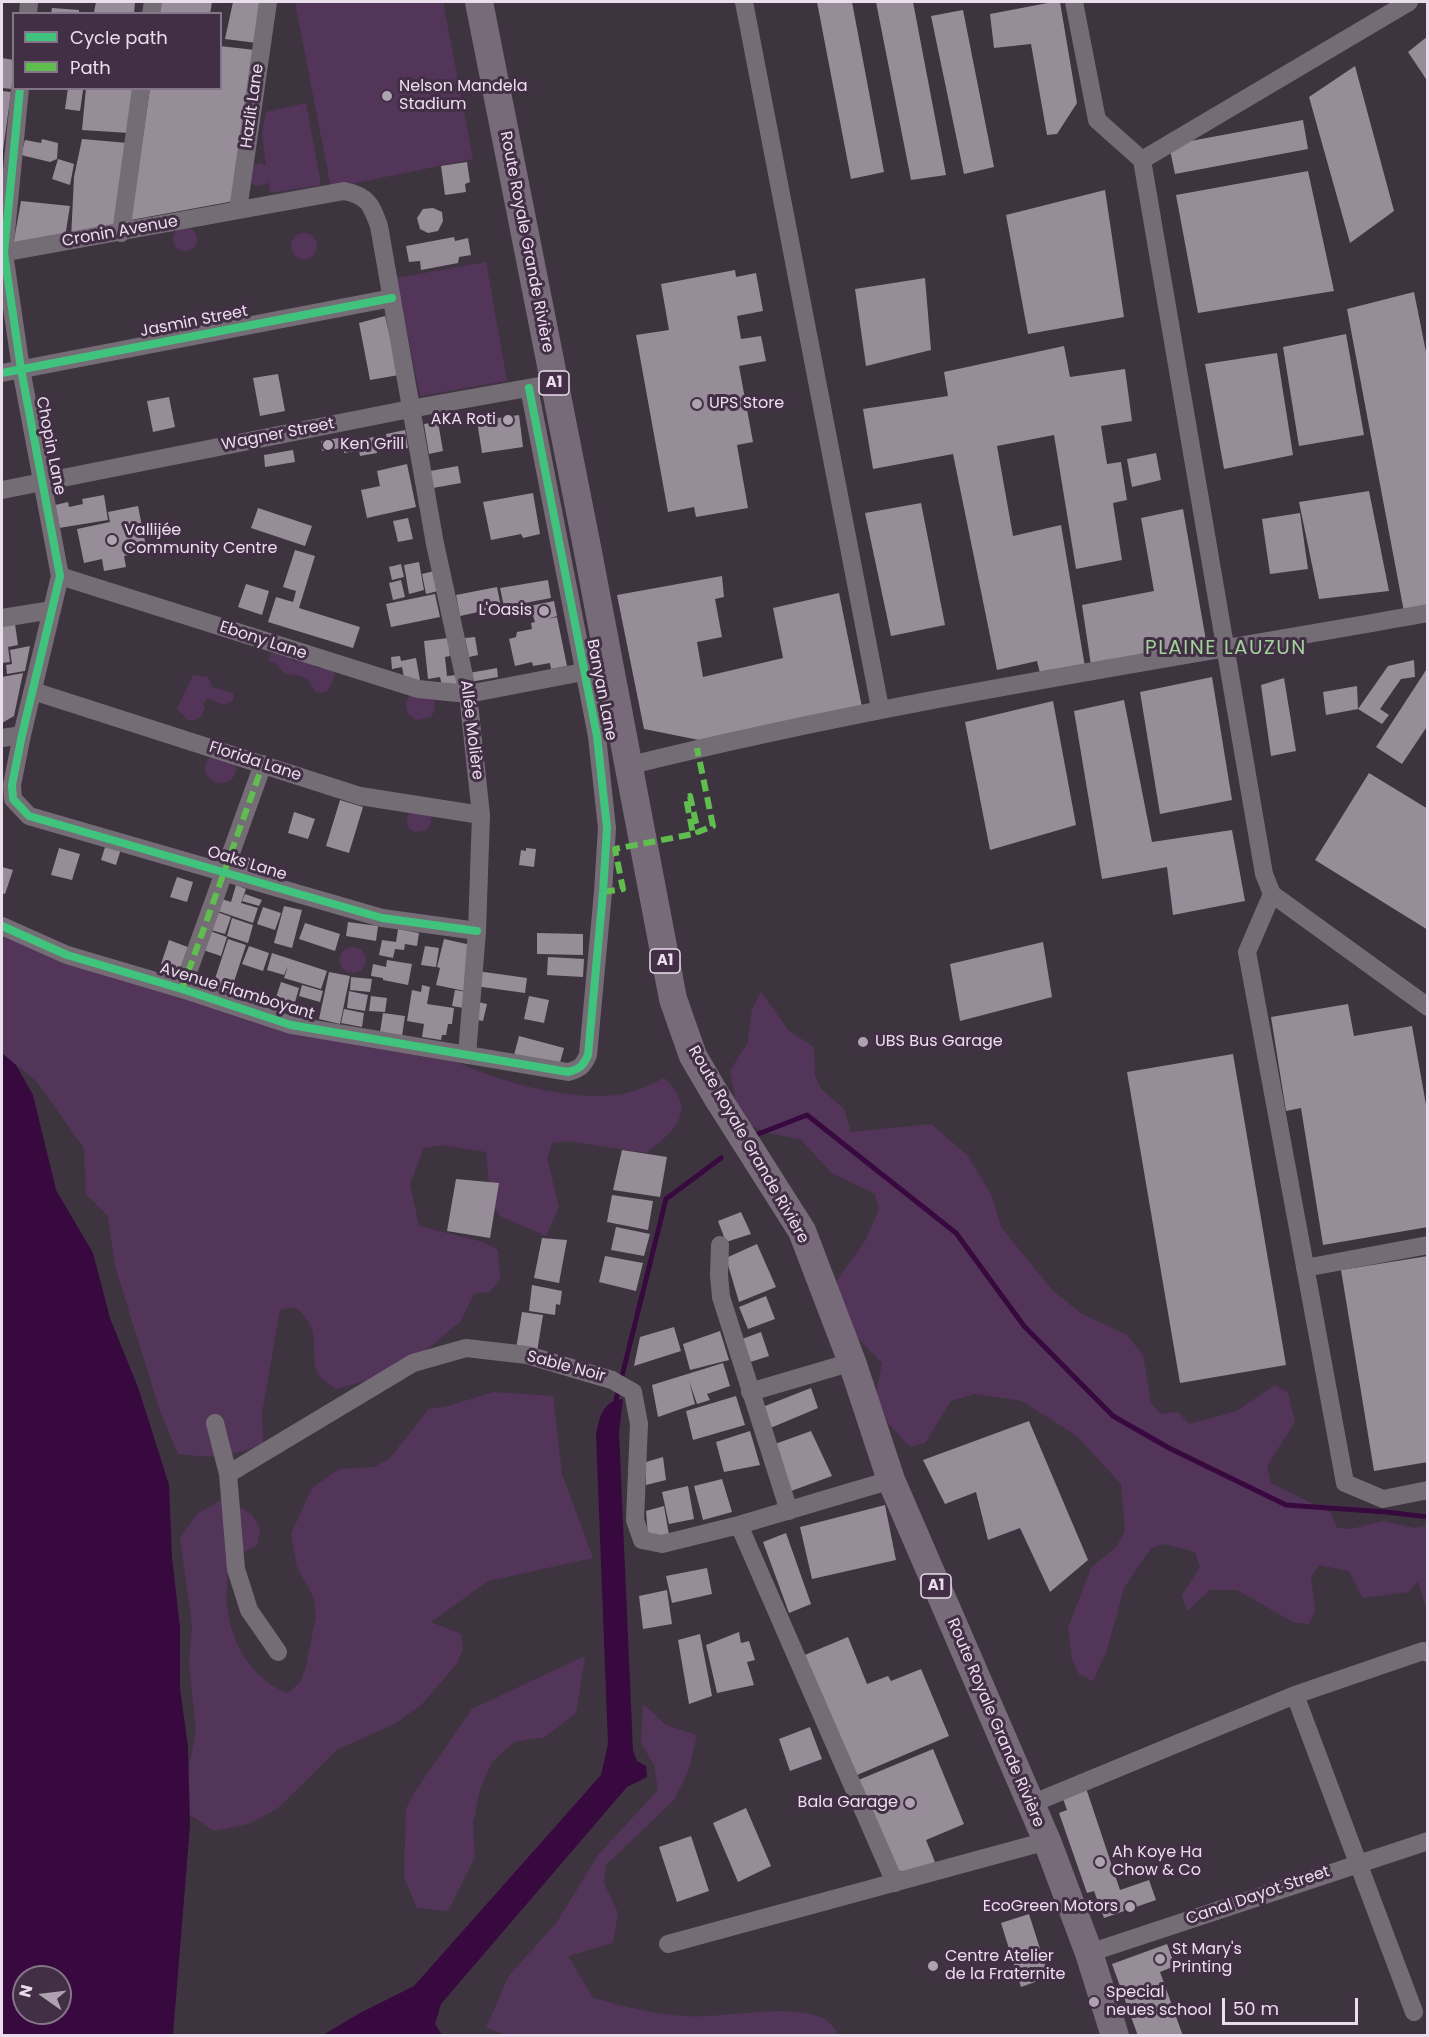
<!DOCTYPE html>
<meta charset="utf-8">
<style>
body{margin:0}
#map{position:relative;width:1429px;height:2037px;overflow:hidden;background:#3e3440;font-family:Poppins,sans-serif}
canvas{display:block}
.frame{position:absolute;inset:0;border:3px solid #eadeec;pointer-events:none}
.legend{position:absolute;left:12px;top:12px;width:210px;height:78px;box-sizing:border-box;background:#422f45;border:2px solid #857588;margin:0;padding:8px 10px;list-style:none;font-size:18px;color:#eadeec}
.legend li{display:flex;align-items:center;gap:12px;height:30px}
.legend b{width:30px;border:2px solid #857588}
.north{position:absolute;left:12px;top:1965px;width:60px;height:60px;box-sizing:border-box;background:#422f45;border:2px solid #857588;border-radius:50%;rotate:284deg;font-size:16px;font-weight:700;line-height:24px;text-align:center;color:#eadeec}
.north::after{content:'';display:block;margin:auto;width:21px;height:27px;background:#aea2b0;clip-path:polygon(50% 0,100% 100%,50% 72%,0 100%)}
.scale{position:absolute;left:1222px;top:1998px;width:136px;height:27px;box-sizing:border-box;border:3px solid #eadeec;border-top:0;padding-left:8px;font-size:18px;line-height:21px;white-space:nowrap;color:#eadeec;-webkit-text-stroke:4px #422f45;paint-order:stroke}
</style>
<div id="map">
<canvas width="1429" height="2037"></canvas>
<div class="frame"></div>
<ul class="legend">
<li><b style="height:8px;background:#40c37c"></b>Cycle path</li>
<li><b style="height:8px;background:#5fbe4e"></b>Path</li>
</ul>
<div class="north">N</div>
<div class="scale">50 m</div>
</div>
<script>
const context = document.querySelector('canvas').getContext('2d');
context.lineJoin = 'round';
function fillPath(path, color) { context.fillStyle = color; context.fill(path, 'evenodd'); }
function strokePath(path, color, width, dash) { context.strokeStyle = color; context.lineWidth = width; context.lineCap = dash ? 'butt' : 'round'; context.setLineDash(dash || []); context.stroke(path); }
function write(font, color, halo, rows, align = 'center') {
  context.font = font + ' Poppins,sans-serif'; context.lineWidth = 6; context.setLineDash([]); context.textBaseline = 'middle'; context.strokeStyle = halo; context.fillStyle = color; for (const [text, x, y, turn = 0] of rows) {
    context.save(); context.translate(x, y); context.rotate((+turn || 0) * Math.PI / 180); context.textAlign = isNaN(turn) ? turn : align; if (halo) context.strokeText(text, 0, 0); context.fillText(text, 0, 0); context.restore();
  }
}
fillPath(new Path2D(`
 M295,2H443L473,159L331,188Z
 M306,103L321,185L270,193L268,182C261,187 255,188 249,181L253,165L261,163L266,166L262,133L266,112Z
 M173 239a12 12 0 1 1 24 0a12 12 0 1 1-24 0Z
 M291 246a13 13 0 1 1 26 0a13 13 0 1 1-26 0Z
 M486,262L507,381L420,396L396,278Z
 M271,653L290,657L294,662L304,660L317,668H329L335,674C332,684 328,697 315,691C307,674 302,676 285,674L276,664L268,660Z
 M193,675L208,677L212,687L233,693V700L224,705L207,698L203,704L205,707L202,715L195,720H188L177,709Z
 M413,693L434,699L435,709L431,717L417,720C405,715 402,702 413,693Z
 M211,756L236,765C237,798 189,780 211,756Z
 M410,811L431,816V824L426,830L415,832L408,827L407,818Z
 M2,929L68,960L446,1057C491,1080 566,1101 616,1095C633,1093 649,1085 664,1078C699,1110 675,1131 646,1153L569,1141L552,1143L547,1158L559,1207L546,1236L500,1216L491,1203L486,1152L441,1145L424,1148L410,1184L419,1226L483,1242L498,1250L500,1280L489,1292L474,1294L460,1322L402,1370L337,1389C304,1371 319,1358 312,1329C310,1320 301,1312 295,1307L280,1310L262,1413L263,1444C228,1458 214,1458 178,1454L160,1411L115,1266L108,1216L86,1194L84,1148L37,1082L2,1053Z
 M340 960a13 13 0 1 1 26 0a13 13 0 1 1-26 0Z
 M761,992L789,1031L814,1047L815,1075L821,1089L844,1109L851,1132L931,1124L967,1155L991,1194L1001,1227L1053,1291L1082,1314L1127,1335L1143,1355L1151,1403L1161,1414L1178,1412L1189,1424L1237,1411L1275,1385L1288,1393L1295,1422L1267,1466L1271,1483L1331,1513L1337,1528L1351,1529L1383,1521L1414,1528L1425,1526L1427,1500V1611L1418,1581L1408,1592L1363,1598L1349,1571L1319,1565L1311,1577L1315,1610L1309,1624L1293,1622L1237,1590H1210L1187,1611L1182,1595L1200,1567L1195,1552L1165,1544L1151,1548L1124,1588L1107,1650L1093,1681L1079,1674L1072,1659L1068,1628L1091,1568L1117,1546L1125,1531L1121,1484L1077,1436L1022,1401L975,1394L951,1401L925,1443L910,1447L888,1423L876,1394L882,1363L850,1330L835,1283L865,1241L879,1210L875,1194L832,1173L800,1139L768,1133L740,1121L730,1071L748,1042L752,1009Z
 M493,1392L553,1396L562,1474L593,1558L488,1581L431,1622L461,1634L463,1649L456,1665L422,1704L396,1723L337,1750L278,1808L249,1824L214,1831L187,1813L183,1798L196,1730L189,1662L192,1625L180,1538L197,1514L225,1498L252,1515L260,1528L257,1545L229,1559C228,1574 226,1590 227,1605C230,1643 252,1679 287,1693L300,1683L306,1667L316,1616L314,1598L297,1567L291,1534L312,1488L339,1469L374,1467L389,1459L429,1409L448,1406Z
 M585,1656L576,1713L545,1737L514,1742L492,1762L480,1789L473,1823L475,1857L448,1911L417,1908L404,1877L406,1809L414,1793L472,1709Z
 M643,1704L666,1725L697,1735L689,1769L674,1800L606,1865L604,1883L618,1913L613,1943L568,1956L593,1998C623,2006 652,2014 683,2016C723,2019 782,2003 820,2017C829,2020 834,2027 838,2035L512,2036L486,2028L508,1977L557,1922L598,1855L658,1790L654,1765L641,1743Z`), '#54355a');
fillPath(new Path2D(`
 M2,1053L16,1065L33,1095L56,1190L93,1253L110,1318L139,1390L169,1485L172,1557L180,1628V1688L188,1747L190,1825L173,2035H2ZM24,1977H60V2013H24Z
 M623,1399L619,1432L633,1751L637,1761L646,1766L647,1777L627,1787L441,2004L435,2024L442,2035H323L360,2013L414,1986L601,1775L608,1744L596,1434C600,1417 602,1401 623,1399Z`), '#38093f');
strokePath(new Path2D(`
 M753,1136L807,1115L956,1233L1024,1326L1113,1416L1169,1448L1286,1505L1386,1512L1428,1517
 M616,1400L666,1199L721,1158`), '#38093f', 5);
fillPath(new Path2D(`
 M96,2H135L134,14L94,12Z
 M161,2H212L210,14H160Z
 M233,2H263L257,43L225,39Z
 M817,2H852L884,172L851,179Z
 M876,2H913L946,175L911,180Z
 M1053,2H1060L1077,103L1057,134L1047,135L1031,44L994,48L990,14Z
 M52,8L79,10V14H51Z
 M963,10L994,167L964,174L931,16Z
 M1428,36V82L1408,52Z
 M220,46L255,50L234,201L131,220L150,88H220Z
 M2,58L14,60L12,89L2,88Z
 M1355,66L1394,211L1350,243L1309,97Z
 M68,88L83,90L80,111L65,109Z
 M86,88H135L129,133L82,130Z
 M2,91L11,92L3,151L2,150Z
 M1303,120L1308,149L1175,174L1169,145Z
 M42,139L58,143L57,159L50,162L21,155L25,140L41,143Z
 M82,139L128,143L115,231L71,239L74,177Z
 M58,159L74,164L70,185L52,179Z
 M467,162L470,182L465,184L466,192L445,195L441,166Z
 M1308,171L1334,291L1198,313L1176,195Z
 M1105,190L1124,317L1028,334L1006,215Z
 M21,201L70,206L65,237L13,246Z
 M433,208L442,212L443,221L438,231L428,233L420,229L417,218L423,209Z
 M454,237L455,241L468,238L471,255L459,257L458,263L421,270L420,261L409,262L406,246Z
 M735,270L736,277L756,273L763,311L737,316L741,339L761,336L766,361L739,366L753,442L737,445L748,508L696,517L694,507L668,512L636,335L669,330L661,284Z
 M925,278L931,350L866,366L855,289Z
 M1414,292L1428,362V608L1404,612L1347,309Z
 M385,316L399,375L370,380L359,323Z
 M1346,334L1364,435L1299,446L1283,347Z
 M1064,346L1070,377L1125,369L1132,421L1101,426L1107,464L1121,462L1127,500L1113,503L1122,560L1076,569L1054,435L997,446L1013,536L1061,525L1086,673L1042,681L1037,661L997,670L953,454L873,469L863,409L948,396L944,372Z
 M1277,353L1293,455L1224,469L1205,364Z
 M278,374L285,411L260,416L253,378Z
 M169,397L175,427L153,432L147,401Z
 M519,415L523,447L482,453L477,421Z
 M438,422L443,451L429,454L424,424Z
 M405,430L408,448L389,451L386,434Z
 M374,437L377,453L360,456L357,440Z
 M339,438L341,448L322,451L321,441Z
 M354,439L356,451L344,453L343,441Z
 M293,450L295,462L265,467L264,455Z
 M1156,453L1161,480L1132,487L1127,459Z
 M407,464L416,507L367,518L361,490L380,486L377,471Z
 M458,466L461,483L433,488L430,471Z
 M1369,491L1389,591L1319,599L1299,502Z
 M533,493L540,534L523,538L521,534L491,540L483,502Z
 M104,495L108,520L59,528L55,505L68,502L69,507L83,504L82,499Z
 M921,503L945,625L891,636L865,513Z
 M138,506L147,552L124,556L126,567L104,571L102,559L84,563L77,529L110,522L108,512Z
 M258,508L312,526L305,546L251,528Z
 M1183,509L1208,652L1092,672L1082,605L1154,591L1141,518Z
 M1300,513L1308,569L1270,574L1262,519Z
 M408,518L413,539L398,542L393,521Z
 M295,550L315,556L299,608L360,627L353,648L268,622L276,597L293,602L296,591L283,587Z
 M419,562L424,590L409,594L404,565Z
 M401,564L404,577L392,580L389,567Z
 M434,571L438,591L426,594L422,574Z
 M722,576L724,597L715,599L722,637L697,642L703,677L783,658L773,608L839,593L863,712L719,744L644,729L617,595Z
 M401,580L405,597L393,600L389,583Z
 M548,580L551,598L504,607L500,588Z
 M246,584L269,591L262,615L238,607Z
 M497,587L501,607L460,616L456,595Z
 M435,594L440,617L391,627L386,604Z
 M554,601L557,616L548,619L557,617L567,666L551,669L550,663L533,666L532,662L515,666L509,639L516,637L517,632L532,629L531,623L535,622L530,606Z
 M15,624L18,645L8,647L10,662L2,663V626Z
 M475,637L478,655L469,657L465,638Z
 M448,638L450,656L445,657L447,676L456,675L457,684L442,686L440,677L428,679L424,641Z
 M30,646L25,671L7,674L6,665L12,664L10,650Z
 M400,656L401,661L416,658L421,686L405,682L402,667L392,669L391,657Z
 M1414,660L1415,677L1401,679L1380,709L1389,715L1382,724L1358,709L1326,715L1323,692L1357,686L1358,709L1388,666Z
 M1428,667V725L1402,764L1376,747Z
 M497,668L498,677L470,682L469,673Z
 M23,673L14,716L2,723V677Z
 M1212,677L1232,800L1160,814L1140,692Z
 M1284,678L1296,751L1271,756L1261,685Z
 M1124,700L1152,842L1232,830L1245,901L1173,915L1167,867L1102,879L1074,711Z
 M1053,701L1076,825L990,850L965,722Z
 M1369,773L1428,809V930L1315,860Z
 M340,800L363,807L349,853L326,846Z
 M294,812L315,819L308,839L288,833Z
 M106,844L121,849L116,865L101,860Z
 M59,848L80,854L72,880L51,875Z
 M526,848L536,849L534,867L519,865L521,850L526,851Z
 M233,853L253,859L249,872L230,866Z
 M257,862L274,866L270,879L253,874Z
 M2,867L13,870L5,894L2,893Z
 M177,877L193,882L187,902L170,897Z
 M236,885L246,889L241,903L258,908L253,923L218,911L222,899L231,902Z
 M245,894L262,900L259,906L242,901Z
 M284,906L302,910L292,948L274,943Z
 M263,907L281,913L275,930L257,924Z
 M217,912L231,917L225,934L211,930Z
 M232,918L253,925L248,943L227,936Z
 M348,922L378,926L376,941L346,936Z
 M305,923L340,934L335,951L299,939Z
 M398,929L419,933L417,946L405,944L404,950L395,949L393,958L379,955L382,940L396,942Z
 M210,931L227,937L221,956L203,950Z
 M537,933L583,934V955L537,954Z
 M228,939L246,945L230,994L212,988Z
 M444,939L471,945L465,991L436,985L440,968L437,967Z
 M169,940L193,949L184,973L161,964Z
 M1043,942L1052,997L960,1021L950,964Z
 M249,946L269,953L263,971L242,964Z
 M425,946L439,948L436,967L421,965Z
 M272,953L327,971L321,989L284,978L288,966L284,975L267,970Z
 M548,957L584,959L583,977L547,975Z
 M387,960L412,964L408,985L383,980V978L371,976L373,964L386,967Z
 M477,971L527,978L525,993L475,986Z
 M329,972L350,976L340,1024L319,1019Z
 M351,977L372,979L370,992L350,990Z
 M281,982L299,988L292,1013L273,1007Z
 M302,985L323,991L320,1002L299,996Z
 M422,985L430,987L427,1004L454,1008L452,1024H448L446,1035H442L441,1040L422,1037L424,1024L407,1021L412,990L421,992Z
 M455,990L467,992L464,1008L452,1006Z
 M349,991L368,995L365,1011L347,1008Z
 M371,996L387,998L385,1012L369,1011Z
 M529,996L549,1000L544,1023L524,1019Z
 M478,1002L487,1004L483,1021L473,1019Z
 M1348,1004L1354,1036L1412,1026L1428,1116V1227L1323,1245L1301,1108L1286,1111L1271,1017Z
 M344,1009L364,1013L362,1027L341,1023Z
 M383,1013L405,1016L402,1036L380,1032Z
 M519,1036L564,1048L559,1066L514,1055Z
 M1233,1054L1286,1365L1180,1383L1127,1072Z
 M622,1150L667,1157L660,1197L613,1190Z
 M456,1179L499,1183L490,1238L447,1231Z
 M612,1195L653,1201L648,1230L607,1222Z
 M741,1212L751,1234L726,1242L718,1221Z
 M616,1227L650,1234L644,1256L611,1250Z
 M542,1238L567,1240L559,1283L534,1278Z
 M757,1244L776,1287L739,1302L726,1258Z
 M605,1256L643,1263L636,1291L599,1282Z
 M1428,1256V1462L1374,1471L1341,1270Z
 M532,1285L562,1291L560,1305L556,1304L555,1315L529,1311Z
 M766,1296L775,1319L748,1329L739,1307Z
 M522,1312L543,1315L537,1352L516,1349Z
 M674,1327L681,1351L634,1366L640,1337Z
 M720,1331L729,1360L690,1370L683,1344Z
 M761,1332L769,1356L741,1365L734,1342Z
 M723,1363L730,1386L707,1394L710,1400L697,1404L689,1381L695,1404L658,1417L652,1385Z
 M811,1388L818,1408L768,1429L760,1408Z
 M736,1396L745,1425L693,1440L686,1411Z
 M1029,1421L1088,1560L1050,1592L1020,1528L988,1540L976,1492L945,1504L923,1460Z
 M750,1431L760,1465L724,1472L716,1442Z
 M811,1431L832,1476L791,1491L775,1444Z
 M663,1457L666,1480L646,1485V1462Z
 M722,1479L732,1512L703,1520L694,1486Z
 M688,1486L694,1519L669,1524L662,1492Z
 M885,1505L896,1560L812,1579L800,1527Z
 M664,1506L669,1535L648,1536L646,1511Z
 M786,1533L811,1604L789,1613L763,1542Z
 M707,1568L712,1594L672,1603L666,1576Z
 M667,1590L672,1624L643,1629L639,1596Z
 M739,1632L741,1643L749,1641L755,1660L747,1662L754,1685L717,1693L706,1645Z
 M700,1634L712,1696L689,1704L678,1640Z
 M848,1637L867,1684L888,1676L891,1681L921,1669L949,1736L850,1778L800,1657Z
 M810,1727L822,1759L790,1771L779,1739Z
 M933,1749L964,1824L926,1840L935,1862L907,1874L891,1867L856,1781Z
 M1086,1788L1120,1890L1149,1880L1156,1900L1104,1918L1094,1891L1087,1893L1059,1813L1067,1810L1062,1796Z
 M746,1808L771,1866L738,1882L713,1823Z
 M691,1836L709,1891L677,1902L659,1847Z
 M1029,1914L1049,1977L1021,1987L1001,1923Z
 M1167,1944L1175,1966L1160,1972L1183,2036H1138L1112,1964Z`), '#968d98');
strokePath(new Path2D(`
 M744,2L880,708
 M1074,2L1097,120L1142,160L1264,874L1272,894L1428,1007
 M28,14L29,2
 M151,14L153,2
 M20,88L4,253L21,369L60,576L22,735L12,785L13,799L29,816L382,918L477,931
 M1142,160L1409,2
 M238,210L268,2
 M121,233L141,88
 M2,253L344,191C368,196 371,204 379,226L435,544L468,694L481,815L477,931L467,1055
 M2,373L392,298
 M2,490L410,409L539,386
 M60,576L418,689L468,694L583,672
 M2,618L52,610
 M33,691L360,796L481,815
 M2,738L22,735
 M627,766C891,700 1160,661 1428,613
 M1272,894L1247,952L1345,1483L1383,1499L1428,1490
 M2,926L67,955L182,989L291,1025L568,1072C580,1069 583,1066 588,1055L603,892L607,828L597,736L529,388
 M182,989L263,764
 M720,1245L719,1275L721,1297L789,1511
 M1305,1268L1428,1245
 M750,1392L852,1362
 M215,1423L228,1474L236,1569L249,1610L278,1652
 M228,1474L413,1363L466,1348L527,1355L612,1380L633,1392L639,1424L635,1520L642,1540L662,1544L739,1525L891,1480
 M739,1525L895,1883
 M1295,1695L1414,2012
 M1031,1804L1295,1695L1423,1651L1428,1653
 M668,1944L1047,1841
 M1089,1953L1428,1841`), '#756d76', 18);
strokePath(new Path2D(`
 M479,2L587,547L673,999L693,1056L717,1097L802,1231L852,1362L891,1480L1047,1841L1089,1953L1115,2036`), '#776b79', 28);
strokePath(new Path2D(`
 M603,892L623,889L615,849L693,834L686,798L690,796L698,832L713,826L697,748
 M182,989L263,764`), '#5fbe4e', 6, [12, 6]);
strokePath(new Path2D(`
 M20,88L4,253L21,369L60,576L22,735L12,785L13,799L29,816L382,918L477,931
 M2,373L392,298
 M2,926L67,955L182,989L291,1025L568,1072C580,1069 583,1066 588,1055L603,892L607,828L597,736L529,388`), '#40c37c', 8);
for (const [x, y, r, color] of [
 [387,96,6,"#aea2b0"],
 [697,404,6,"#aea2b0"],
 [508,420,6,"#aea2b0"],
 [328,445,6,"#aea2b0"],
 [112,540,6,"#aea2b0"],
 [544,611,6,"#aea2b0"],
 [863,1042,6,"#aea2b0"],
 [910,1803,6,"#aea2b0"],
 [1100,1862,6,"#aea2b0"],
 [1130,1907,6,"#aea2b0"],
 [1160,1959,6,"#aea2b0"],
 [933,1966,6,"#aea2b0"],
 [1094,2002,6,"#aea2b0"]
]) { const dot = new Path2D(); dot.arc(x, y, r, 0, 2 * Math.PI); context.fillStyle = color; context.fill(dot); strokePath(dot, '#422f45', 2); }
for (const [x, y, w] of [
 [554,383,30],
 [665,961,30],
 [936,1586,30]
]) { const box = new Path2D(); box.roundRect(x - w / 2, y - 12, w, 24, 4.5); context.fillStyle = '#422f45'; context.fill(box); strokePath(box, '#eadeec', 1.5); }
write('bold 15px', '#eadeec', null, [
 ["A1",554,383],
 ["A1",665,961],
 ["A1",936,1586]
]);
write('16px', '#eadeec', '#422f45', [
 ["Nelson Mandela",399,87],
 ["Stadium",399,105],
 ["UPS Store",709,404],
 ["AKA Roti",496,420,"right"],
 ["Ken Grill",340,445],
 ["Vallijée",124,531],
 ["Community Centre",124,549],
 ["L'Oasis",532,611,"right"],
 ["UBS Bus Garage",875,1042],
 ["Bala Garage",898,1803,"right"],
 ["Ah Koye Ha",1112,1853],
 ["Chow & Co",1112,1871],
 ["EcoGreen Motors",1118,1907,"right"],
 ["St Mary's",1172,1950],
 ["Printing",1172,1968],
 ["Centre Atelier",945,1957],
 ["de la Fraternite",945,1975],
 ["Special",1106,1993],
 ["neues school",1106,2011]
], 'left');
write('16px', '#eadeec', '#422f45', [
 ["Hazlit Lane",253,106,-82],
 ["Cronin Avenue",120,232,-10],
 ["Route Royale Grande Rivière",526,242,79],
 ["Jasmin Street",194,322,-11],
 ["Wagner Street",278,435,-11],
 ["Chopin Lane",50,446,79],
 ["Ebony Lane",263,641,18],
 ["Banyan Lane",601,690,79],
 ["Allée Molière",471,730,83],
 ["Florida Lane",255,762,18],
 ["Oaks Lane",247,864,17],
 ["Avenue Flamboyant",237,992,17],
 ["Route Royale Grande Rivière",748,1145,60],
 ["Sable Noir",566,1367,15],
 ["Route Royale Grande Rivière",995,1723,67],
 ["Canal Dayot Street",1258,1896,-19]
]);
context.letterSpacing = '1.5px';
write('20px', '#9fd397', '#422f45', [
 ["PLAINE LAUZUN",1226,649]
]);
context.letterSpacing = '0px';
</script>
